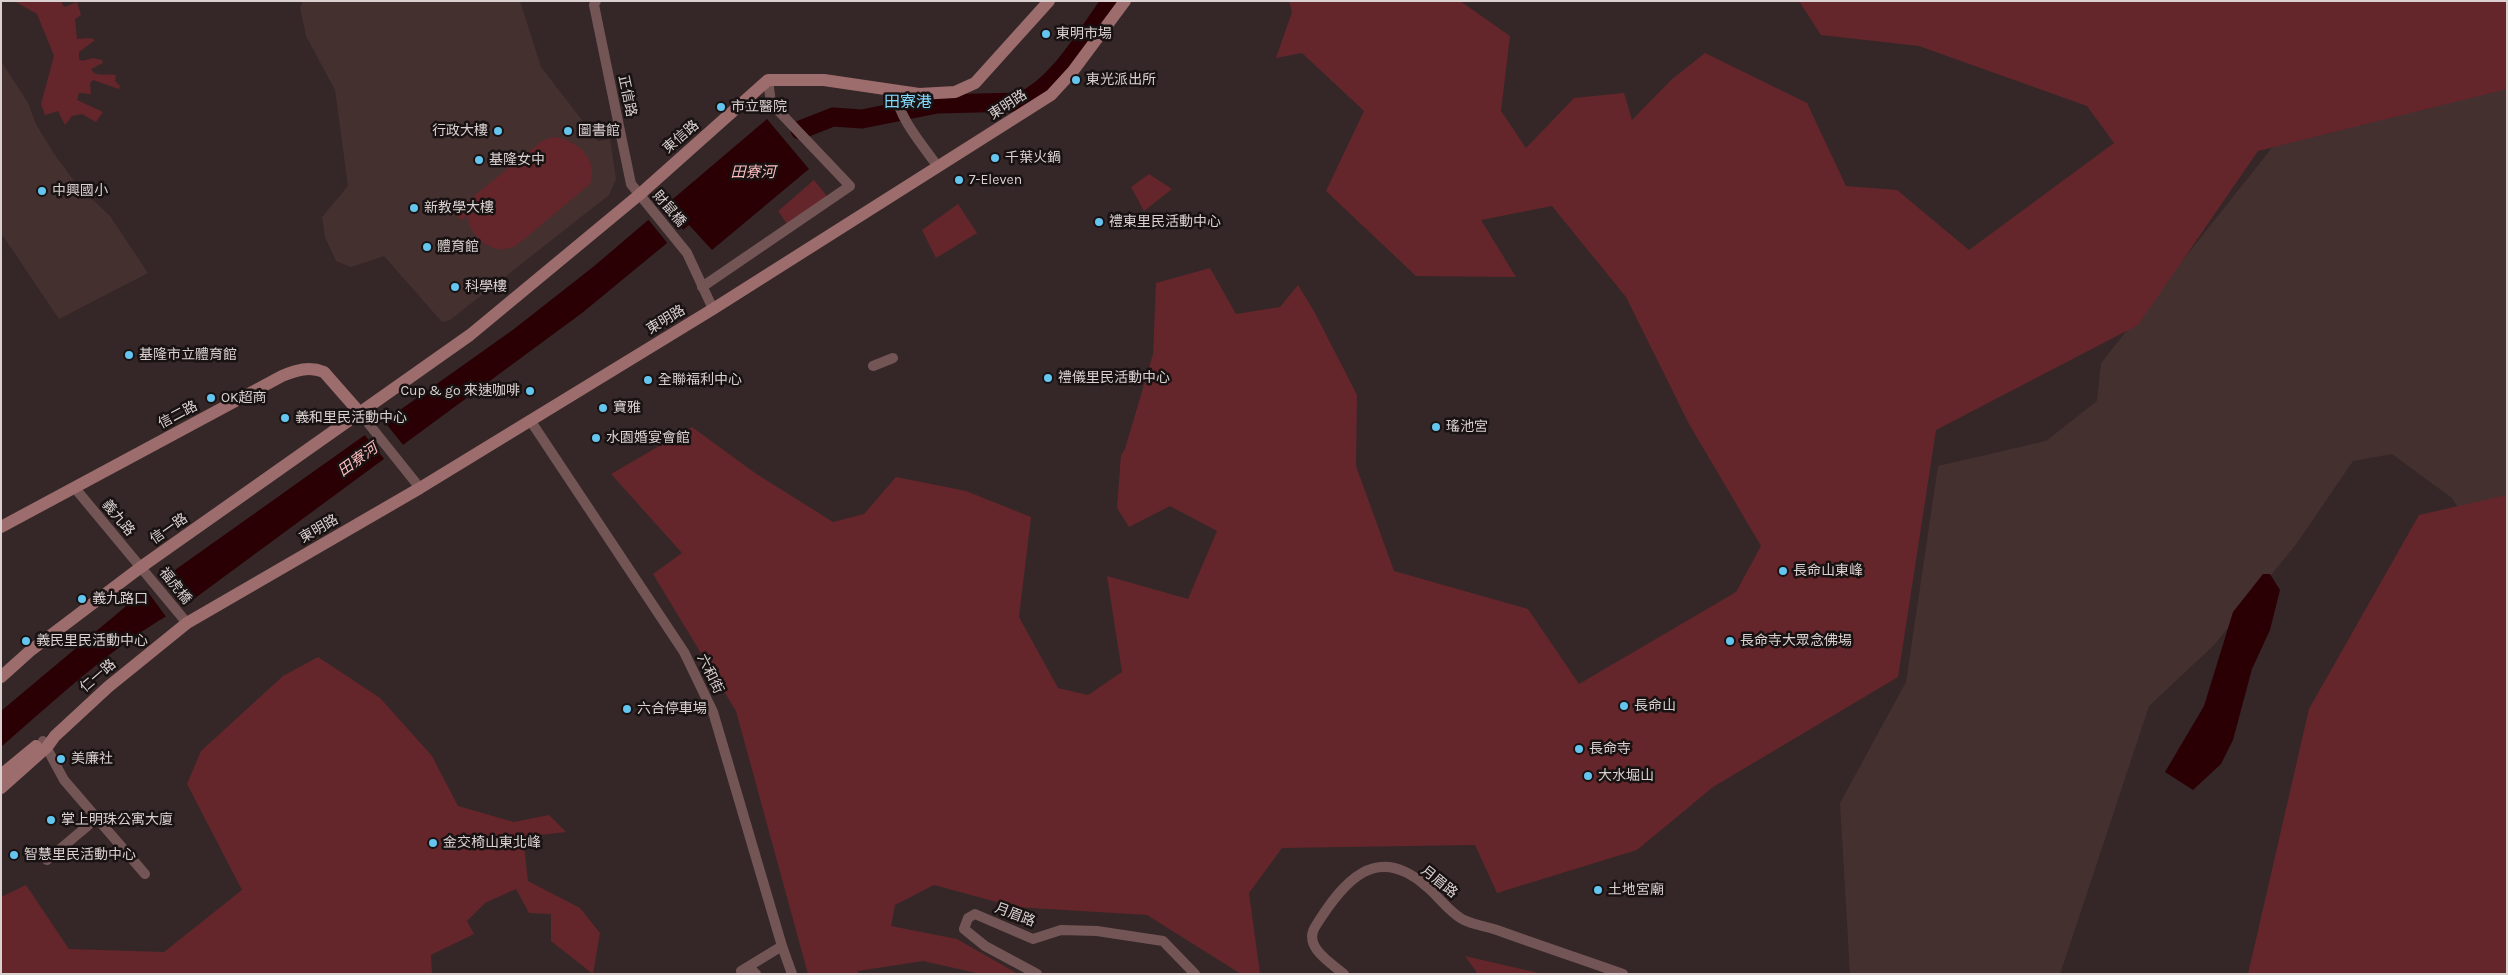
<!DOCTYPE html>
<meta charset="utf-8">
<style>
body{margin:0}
#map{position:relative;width:2508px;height:975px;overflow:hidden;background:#352727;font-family:Karla,sans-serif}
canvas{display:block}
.frame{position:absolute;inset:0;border:2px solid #dad1d0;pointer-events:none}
</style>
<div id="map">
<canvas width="2508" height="975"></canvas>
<div class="frame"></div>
</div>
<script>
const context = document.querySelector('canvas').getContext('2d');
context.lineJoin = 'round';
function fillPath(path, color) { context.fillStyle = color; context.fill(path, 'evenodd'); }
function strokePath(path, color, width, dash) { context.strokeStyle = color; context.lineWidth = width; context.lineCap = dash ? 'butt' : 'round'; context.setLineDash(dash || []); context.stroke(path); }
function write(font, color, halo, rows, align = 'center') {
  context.font = font + ' Karla,"Noto Sans TC",sans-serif'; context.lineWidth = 5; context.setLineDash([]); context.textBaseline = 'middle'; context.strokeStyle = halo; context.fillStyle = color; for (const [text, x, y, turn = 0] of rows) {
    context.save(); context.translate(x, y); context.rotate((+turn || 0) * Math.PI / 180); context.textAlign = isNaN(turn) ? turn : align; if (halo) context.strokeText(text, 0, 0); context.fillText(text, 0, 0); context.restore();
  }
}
fillPath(new Path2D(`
 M303,1H520L541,67L598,141L610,139L616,179L609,195L450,320L442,322L384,256L351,267L336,261L325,237L322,217L348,186L335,90L306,36L300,8Z
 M2507,57V584L2452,498L2392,454L2353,461L2297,543L2214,645L2149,706L2060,974H1850L1840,803L1906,682L1938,466L2046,441L2097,401L2101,363L2302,110Z
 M1,61L28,103L36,124L54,154L78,186L110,216L148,273L59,319L1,233Z`), '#453030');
fillPath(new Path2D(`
 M14,1H61L64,7L77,2L81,15L75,19L77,39L91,38L95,40L79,52V59L82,61L93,58L102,60L103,63L91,69C96,78 106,73 116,75L115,81L120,86L119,89L93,80L90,83L91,94L79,93L77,100L103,112L96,122L82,114L72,116L65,125L58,111L45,115L41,104L54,56L37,14Z
 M1289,1H1460L1510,36L1501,111L1526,148L1574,98L1624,93L1632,120L1671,80L1705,53L1807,103L1846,186L1897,190L1969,250L2114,143L2087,106L1919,46L1821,35L1799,1H2507V89L2258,151L2138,325L1936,430L1898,677L1713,787L1637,850L1497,893L1475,845L1282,848L1249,893L1260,974H1241L1147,915L1015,907L934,885L895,905L891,926L957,939L1018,974H981L923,961L858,971V974H808L736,711L653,574L682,553L611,474L692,427L755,473L833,522L864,514L896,477L966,491L1031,517L1019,617L1058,688L1088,695L1122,672L1107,576L1188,599L1217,531L1170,506L1129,527L1117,508L1121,455L1125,449L1153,354L1156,283L1210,268L1236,314L1280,307L1298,285L1315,313L1357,395L1356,466L1394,571L1528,609L1579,684L1736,592L1761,546L1689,424L1626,297L1552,206L1481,220L1516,277L1416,276L1326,191L1364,111L1302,53L1276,58L1292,12Z
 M553,137C576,139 599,158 590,184L517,245C495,258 471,239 467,216L461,220L454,212L542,141Z
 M1149,174L1172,189L1144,211L1131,187Z
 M814,180L830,200L790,228L778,211Z
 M958,204L977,233L936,258L922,230Z
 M2507,495V974H2248L2309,709L2419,515Z
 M318,657L380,698L432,756L458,806L514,822L549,815L566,832L523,837L528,881L580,908L600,933L593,974L551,941V914L529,913L516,889L485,903L467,921L474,934L431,955L432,974H1V897L26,885L69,949L164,952L242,890L187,784L201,751L283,676Z
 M1465,956L1543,974H1478Z`), '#64262b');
fillPath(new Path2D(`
 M767,119L809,169L712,250L689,225L582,313L183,607C116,642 59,697 1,747V711L137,597L514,329L593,267Z
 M2263,574H2270L2280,590L2270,630L2252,669L2233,740L2221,764L2193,790L2165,772L2204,706L2233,612Z`), '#2b0005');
fillPath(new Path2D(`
 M662,205L685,232L669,245L647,218Z
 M383,420L404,446L385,460L364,434Z
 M167,573L191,604L167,618L145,588Z`), '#352727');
strokePath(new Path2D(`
 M800,130L833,117L862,119L937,104L1021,102C1059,85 1087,34 1111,1`), '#2b0005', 19);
strokePath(new Path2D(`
 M596,1L594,5L631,184L687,253L713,309
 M895,91C899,119 922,144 938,167
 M702,287L850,186L771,103L768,80
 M873,366L893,358
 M360,413L420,488
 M530,420L684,652L713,712L782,946L792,974
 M74,487L187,623
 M43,741L64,780L145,874
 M47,860L97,818
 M749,967L756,974
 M741,971L782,946
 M1037,974L985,946L964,929L968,918L975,914L1033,939L1061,930L1097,931L1163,941L1195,974
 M1344,974C1331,963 1303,947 1315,927C1343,882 1376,841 1427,887C1439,897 1451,914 1464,920C1474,925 1486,926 1497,930C1538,945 1581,959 1623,974`), '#745555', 10);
strokePath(new Path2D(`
 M1,527L282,376C297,370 309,366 324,372L360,413
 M1,677L30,651L141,567L470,335L639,195L768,80H824L919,94L955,92L975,83L1049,1
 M1,775L36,746
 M1,788L47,747L55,736L108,687L187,623L420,488L713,309L1051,95L1073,71L1125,1`), '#9d6c6c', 12);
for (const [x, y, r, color] of [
 [1046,34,5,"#64c5ee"],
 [1076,80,5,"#64c5ee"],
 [721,107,5,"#64c5ee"],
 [498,131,5,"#64c5ee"],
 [568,131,5,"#64c5ee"],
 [995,158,5,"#64c5ee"],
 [479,160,5,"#64c5ee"],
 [959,180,5,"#64c5ee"],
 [42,191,5,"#64c5ee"],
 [414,208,5,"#64c5ee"],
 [1099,222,5,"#64c5ee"],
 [427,247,5,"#64c5ee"],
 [455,287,5,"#64c5ee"],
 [129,355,5,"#64c5ee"],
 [1048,378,5,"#64c5ee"],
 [648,380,5,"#64c5ee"],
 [530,391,5,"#64c5ee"],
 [211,398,5,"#64c5ee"],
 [603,408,5,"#64c5ee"],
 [285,418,5,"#64c5ee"],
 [1436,427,5,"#64c5ee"],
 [596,438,5,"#64c5ee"],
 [1783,571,5,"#64c5ee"],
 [82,599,5,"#64c5ee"],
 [26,641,5,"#64c5ee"],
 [1730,641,5,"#64c5ee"],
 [1624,706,5,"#64c5ee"],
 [627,709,5,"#64c5ee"],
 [1579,749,5,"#64c5ee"],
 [61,759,5,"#64c5ee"],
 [1588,776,5,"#64c5ee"],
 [51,820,5,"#64c5ee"],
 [433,843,5,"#64c5ee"],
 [14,855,5,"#64c5ee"],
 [1598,890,5,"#64c5ee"]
]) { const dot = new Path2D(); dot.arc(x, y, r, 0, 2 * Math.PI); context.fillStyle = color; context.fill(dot); strokePath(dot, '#181212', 2); }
write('14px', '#dad1d0', '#181212', [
 ["東明市場",1056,34],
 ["東光派出所",1086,80],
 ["市立醫院",731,107],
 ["行政大樓",488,131,"right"],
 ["圖書館",578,131],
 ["千葉火鍋",1005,158],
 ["基隆女中",489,160],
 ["7-Eleven",969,180],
 ["中興國小",52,191],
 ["新教學大樓",424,208],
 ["禮東里民活動中心",1109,222],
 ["體育館",437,247],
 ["科學樓",465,287],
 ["基隆市立體育館",139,355],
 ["禮儀里民活動中心",1058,378],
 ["全聯福利中心",658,380],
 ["Cup & go 來速咖啡",520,391,"right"],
 ["OK超商",221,398],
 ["寶雅",613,408],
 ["義和里民活動中心",295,418],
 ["瑤池宮",1446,427],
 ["水園婚宴會館",606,438],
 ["長命山東峰",1793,571],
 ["義九路口",92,599],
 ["義民里民活動中心",36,641],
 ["長命寺大眾念佛場",1740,641],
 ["長命山",1634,706],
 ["六合停車場",637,709],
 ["長命寺",1589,749],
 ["美廉社",71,759],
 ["大水堀山",1598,776],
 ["掌上明珠公寓大廈",61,820],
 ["金交椅山東北峰",443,843],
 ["智慧里民活動中心",24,855],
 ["土地宮廟",1608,890]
], 'left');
write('14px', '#dad1d0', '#181212', [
 ["正信路",627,96,78],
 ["東明路",1008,105,-33],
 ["東信路",681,137,-41],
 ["財鼠橋",669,209,49],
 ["東明路",666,320,-31],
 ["信二路",178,415,-28],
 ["義九路",118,518,50],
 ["信一路",169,529,-35],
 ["東明路",319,529,-30],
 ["福虎橋",175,586,51],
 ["六和街",710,674,64],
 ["仁一路",98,676,-41],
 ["月眉路",1439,882,39],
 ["月眉路",1015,915,21]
]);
write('italic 15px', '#fdbdbe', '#181212', [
 ["田寮河",753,173],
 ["田寮河",358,460,-36]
]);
write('16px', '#81d8ff', '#181212', [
 ["田寮港",908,102]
]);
</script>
